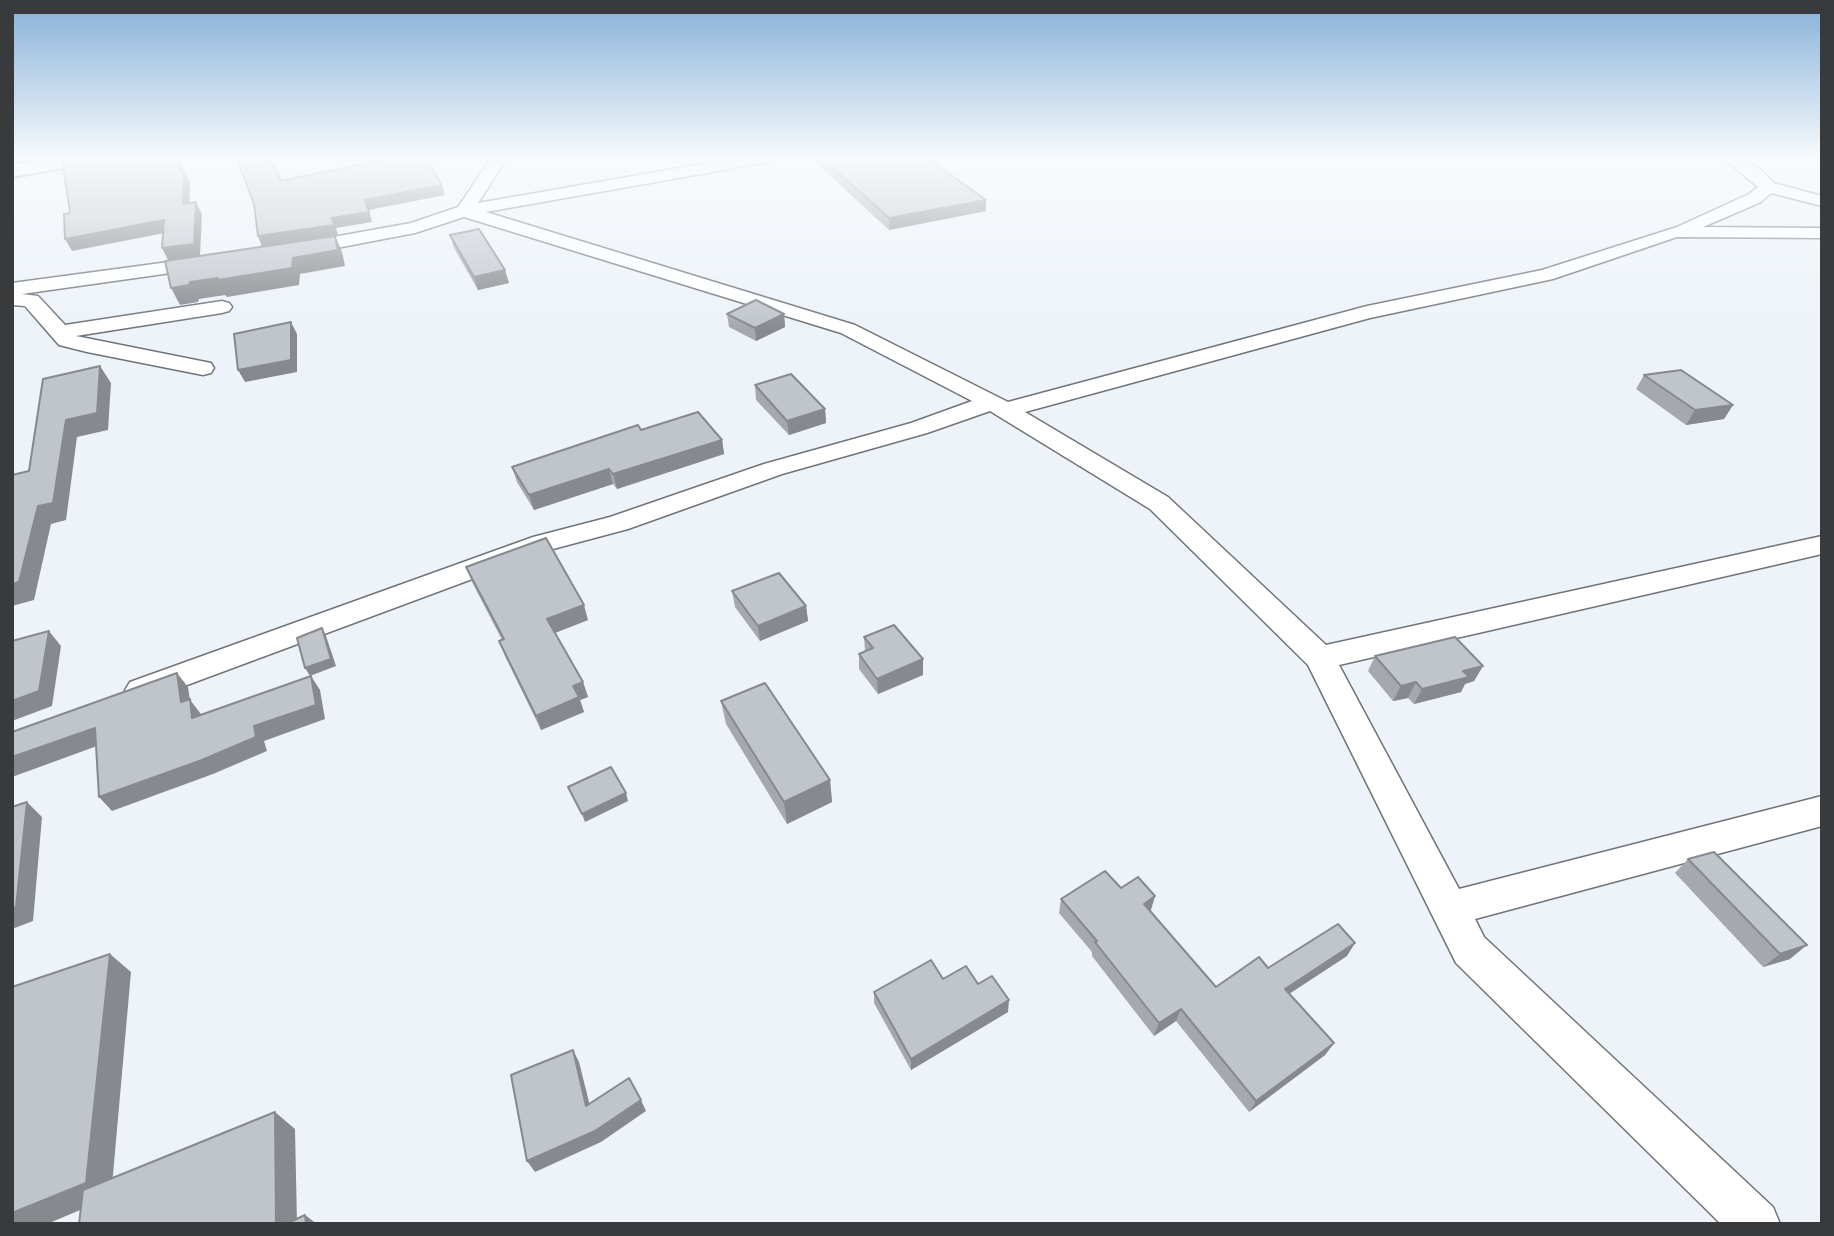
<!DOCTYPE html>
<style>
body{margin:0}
#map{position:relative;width:1834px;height:1236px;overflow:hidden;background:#edf3f9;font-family:Ubuntu,sans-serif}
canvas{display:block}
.frame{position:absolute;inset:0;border:14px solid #383a3c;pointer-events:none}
</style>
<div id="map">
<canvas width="1834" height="1236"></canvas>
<div class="frame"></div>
</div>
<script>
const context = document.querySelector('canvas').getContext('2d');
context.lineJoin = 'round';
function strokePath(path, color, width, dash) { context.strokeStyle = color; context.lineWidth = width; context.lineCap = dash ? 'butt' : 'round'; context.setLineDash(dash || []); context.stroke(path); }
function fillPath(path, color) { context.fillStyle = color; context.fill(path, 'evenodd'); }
const street = new Path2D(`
 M492,157H508L478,203L742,157H777L769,162L486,212L855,325L1008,402L1367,306L1542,270L1677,227L1749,194L1758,187L1722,157H1741L1762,171L1774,183L1822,196V206L1771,193L1761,202L1703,227L1822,228V238L1677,237L1553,279L1370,318L1025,412L1168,497L1326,645L1822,536V554L1339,665L1459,889L1822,796V826L1475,919L1484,937L1773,1207L1780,1224H1721L1456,963L1308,665L1150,509L990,411L927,433L782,474L628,529L553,549L152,698L141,702L130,698L125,690L130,682L533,537L610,517L764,464L911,423L972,401L841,333L464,217L415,233L300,255L291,249L300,243L411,223L458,207Z
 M206,257L215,263L213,267L22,294L38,296L65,325L222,301L229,303L232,307L229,311L222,313L76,336L211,363L214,368L211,373L203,375L87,352L59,345L25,306L12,305V283Z`);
const secondary = new Path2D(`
 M56,157H101L98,161L91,163L12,177V165Z`);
strokePath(street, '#6f7479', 3);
strokePath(secondary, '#6f7479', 4);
fillPath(street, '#fff');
fillPath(secondary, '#fff');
fillPath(new Path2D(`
 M810,157H926L986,200V211L889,230Z
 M450,235L509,283L478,290L454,248Z
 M727,314H784L785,327L756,341L729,327Z
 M1644,375L1733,405L1724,419L1686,425L1636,389Z
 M755,385L825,409L826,423L789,435L756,400Z
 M641,430L722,440L724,454L617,489L613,484L534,510L517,482L512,467Z
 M466,567L588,620L555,633L583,682L588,697L580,700L584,712L541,730L505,656L499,641L502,640L472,582Z
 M732,591L806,606L808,621L760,641L735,607Z
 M864,637L923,659V675L878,694L859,669V654L865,651Z
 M1375,656L1483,666L1474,681L1465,684L1461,692L1414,704L1408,698L1393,701L1368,671Z
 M721,701L830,780L832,802L787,824L726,724Z
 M1688,859L1790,959L1763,967L1675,873Z
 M1121,888L1155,896L1150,910L1216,987L1268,968L1347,956L1289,994L1334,1043L1325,1055L1249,1112L1176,1021L1154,1036L1092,956V952L1059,913L1061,899Z
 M943,979L978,984L1008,1012L911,1070L874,1003V992Z`), '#a5a9af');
fillPath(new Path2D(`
 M12,157H33L12,160Z
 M177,157H180L184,175V171L190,182L189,216L183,204L180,172Z
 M685,157H718L686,160Z
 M442,185L445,195L369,210L372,222L336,228L338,235L335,236L342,252L345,266L300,274L299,285L227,297L225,295L199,299L198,302L180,305L171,288L190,282L262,247L258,236L332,218L365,200Z
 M986,200V211L889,230V218Z
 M196,202L202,214L200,256L168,260L162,248Z
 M164,220L170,232L72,251L65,239Z
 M505,270L509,283L478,290L474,277Z
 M784,314L785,327L756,341L755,328Z
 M291,322L297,334V372L245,382L238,370Z
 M100,366L111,383L108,430L77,437L66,520L51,524L34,600L12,606V584L66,420Z
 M1733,405L1724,419L1686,425L1695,410Z
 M825,409L826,423L789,435L787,421Z
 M722,440L724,454L617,489L613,474Z
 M609,469L613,484L534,510L529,495Z
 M584,605L588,620L552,634L547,619Z
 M806,606L808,621L760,641L758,626Z
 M322,628L326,636L336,666L310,676L305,668Z
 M49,631L61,646L52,706L12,721V701Z
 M923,659V675L878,694L877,679Z
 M1483,666L1474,681L1465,684L1461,692L1414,704L1422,689L1463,671Z
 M177,673L188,687L190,700L201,714L203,732L181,702Z
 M311,676L320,690L325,719L264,741L267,751L213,774L112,811L99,797L254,726Z
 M583,682L588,697L580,700L584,712L541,730L536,716L573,686Z
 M1416,682L1408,698L1393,701L1401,686Z
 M95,728L108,742L12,777V757Z
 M830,780L832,802L787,824L784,802Z
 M626,793L628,801L585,822L582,814Z
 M27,802L42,817L33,921L12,929V908Z
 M1155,896L1151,910L1140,917L1144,904Z
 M1355,943L1347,956L1278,1001L1285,989Z
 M1807,945L1790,959L1763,967L1780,954Z
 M110,954L131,972L111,1197L47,1224H12V1213Z
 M1009,1000L1008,1012L911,1070V1059Z
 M1181,1009L1176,1021L1154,1036L1159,1023Z
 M1334,1043L1325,1055L1249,1112L1256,1101Z
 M573,1050L579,1062L593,1118L586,1106Z
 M641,1100L646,1111L601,1142L535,1172L527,1161Z
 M275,1112L295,1129L297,1224H276Z
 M305,1215L317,1224H306Z`), '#868a8e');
const building = new Path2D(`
 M71,157H177L180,172L184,171L183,204L196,202L194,244L162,248L164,220L65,239L64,214L70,213L62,159Z
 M236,157H270L281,181L395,157H426L442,185L365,200L369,212L332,218L334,225L258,236L254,204Z
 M821,157H926L986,200L889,218Z
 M479,229L505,270L474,277L450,235Z
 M335,236L338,250L293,258L292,268L218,280V278L190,282L189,285L171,288L165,261Z
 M756,300L784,314L755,328L727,314Z
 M291,322V360L238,370L234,334Z
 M100,366L97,413L66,420L53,503L38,506L19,582L12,584V475L29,471L43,379Z
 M1681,370L1733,405L1695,410L1644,375Z
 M791,374L825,409L787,421L755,385Z
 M698,412L722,440L613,474L609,469L529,495L512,467L638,425L641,430Z
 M546,538L584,605L547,619L583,682L573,686L579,697L536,716L499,641L504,639L466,567Z
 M779,573L806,606L758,626L732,591Z
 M894,625L923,659L877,679L859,654L873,648L864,637Z
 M322,628L331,659L305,668L297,638Z
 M49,631L39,691L12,701V641Z
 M1455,637L1483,666L1463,671L1469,677L1422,689L1416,682L1401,686L1375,656Z
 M177,673L181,702L190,699L192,718L311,676L316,705L254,726L256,737L202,760L99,797L95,728L12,757V732Z
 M765,683L830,780L784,802L721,701Z
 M611,767L626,793L582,814L568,787Z
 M27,802L16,907L12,908V807Z
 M1714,852L1807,945L1780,954L1688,859Z
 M1105,871L1121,888L1138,877L1155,896L1144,904L1216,987L1259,957L1268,968L1338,924L1355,943L1285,989L1334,1043L1256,1101L1181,1009L1159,1023L1095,942L1097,941L1061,899Z
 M110,954L86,1183L12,1213V987Z
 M931,960L943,979L966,966L978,984L992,976L1009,1000L911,1059L874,992Z
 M573,1050L586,1106L629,1078L641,1100L595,1131L527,1161L511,1075Z
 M275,1112L276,1224H79L83,1190Z
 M305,1215L306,1224H286Z`);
fillPath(building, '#c0c5cb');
strokePath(building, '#868a8e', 2);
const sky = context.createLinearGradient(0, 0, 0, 330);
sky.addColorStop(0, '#86b0d8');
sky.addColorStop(0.48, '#f7fafc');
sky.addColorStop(1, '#f7fafc00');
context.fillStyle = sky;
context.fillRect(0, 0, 1834, 330);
</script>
